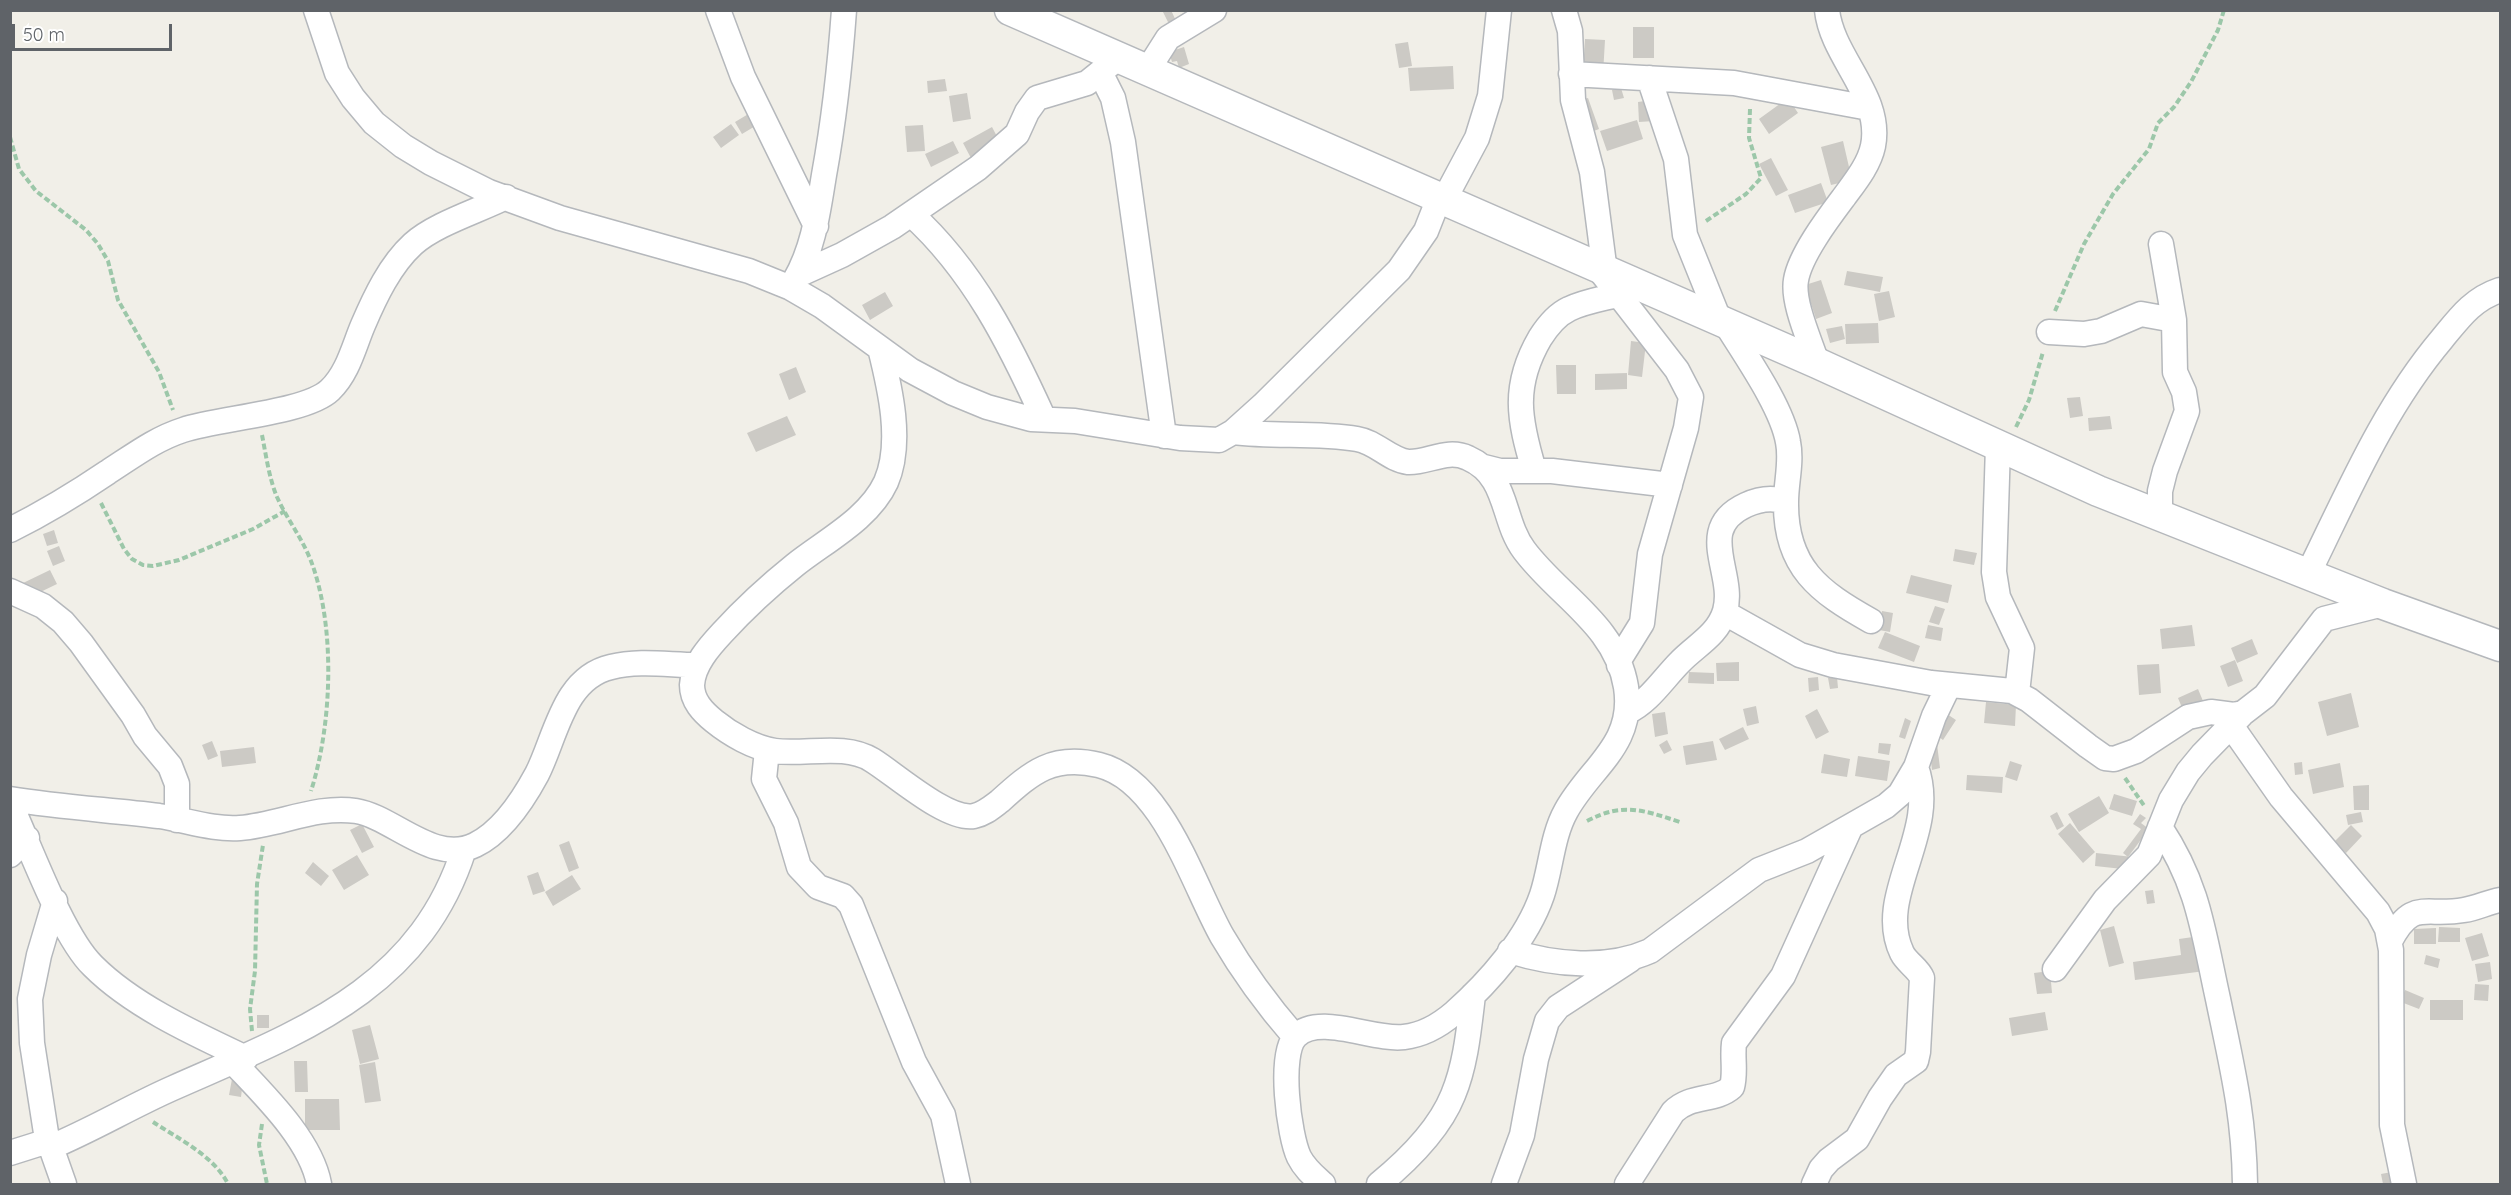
<!DOCTYPE html>
<style>
body{margin:0}
#map{position:relative;width:2511px;height:1195px;overflow:hidden;background:#f1efe8;font-family:Quicksand,sans-serif}
canvas{display:block}
.frame{position:absolute;inset:0;border:12px solid #5f6368;pointer-events:none}
.scale{position:absolute;left:12px;top:24px;width:160px;height:27px;box-sizing:border-box;border:3px solid #5f6368;border-top:0;padding-left:8px;font-size:18px;line-height:21px;white-space:nowrap;color:#5f6368;-webkit-text-stroke:4px #fff;paint-order:stroke}
</style>
<div id="map">
<canvas width="2511" height="1195"></canvas>
<div class="frame"></div>
<div class="scale">50 m</div>
</div>
<script>
const context = document.querySelector('canvas').getContext('2d');
context.lineJoin = 'round';
function fillPath(path, color) { context.fillStyle = color; context.fill(path, 'evenodd'); }
function strokePath(path, color, width, dash) { context.strokeStyle = color; context.lineWidth = width; context.lineCap = dash ? 'butt' : 'round'; context.setLineDash(dash || []); context.stroke(path); }
fillPath(new Path2D(`
 M1162,10H1171L1176,21L1169,24Z
 M1633,27H1654V58H1633Z
 M1585,39L1605,40L1603,74L1583,73Z
 M1408,42L1412,66L1399,68L1395,44Z
 M1184,47L1189,64L1179,68L1177,61L1172,62L1169,52Z
 M1453,66L1454,89L1410,91L1408,68Z
 M945,79L947,91L928,93L927,81Z
 M1621,88L1624,98L1614,100L1612,90Z
 M967,93L971,119L953,122L949,96Z
 M1588,98L1599,129L1589,133L1578,101Z
 M1788,98L1798,113L1769,134L1759,119Z
 M1652,100L1654,121L1639,122L1638,102Z
 M750,113L757,125L742,134L735,122Z
 M1637,120L1643,139L1607,151L1600,131Z
 M731,124L739,135L721,148L713,137Z
 M923,125L925,151L907,152L905,126Z
 M992,127L1001,144L972,160L963,143Z
 M953,141L959,153L931,167L925,154Z
 M1843,141L1852,180L1831,185L1821,147Z
 M1771,158L1788,190L1776,196L1759,164Z
 M1821,183L1828,202L1795,213L1788,195Z
 M1847,271L1883,277L1880,292L1844,285Z
 M1821,280L1832,313L1816,319L1805,285Z
 M1889,291L1895,317L1879,321L1874,294Z
 M885,292L893,306L870,320L862,305Z
 M1878,323L1879,343L1846,344L1845,324Z
 M1842,326L1845,339L1830,343L1826,329Z
 M1631,341L1646,343L1642,377L1628,375Z
 M1556,365H1576V394H1557Z
 M796,367L806,392L789,400L779,374Z
 M1627,373V389L1595,390V374Z
 M2080,397L2083,416L2070,418L2067,398Z
 M787,416L796,435L756,452L747,433Z
 M2110,416L2112,429L2089,431L2088,418Z
 M54,530L58,543L47,546L43,534Z
 M59,546L65,561L53,566L47,551Z
 M1955,549L1977,553L1974,565L1953,561Z
 M50,570L57,584L28,598L21,584Z
 M1911,575L1952,585L1948,603L1906,593Z
 M1935,606L1945,609L1939,625L1929,622Z
 M1882,611L1893,613L1890,632L1879,630Z
 M1928,625L1943,628L1941,641L1925,638Z
 M2192,625L2195,646L2162,649L2160,629Z
 M1885,632L1920,646L1914,662L1878,648Z
 M2252,639L2258,654L2237,663L2231,648Z
 M2235,660L2243,681L2228,687L2220,666Z
 M1739,662V681H1717L1716,663Z
 M2159,664L2161,693L2139,695L2137,665Z
 M1689,672L1714,673V684L1688,683Z
 M1818,677L1819,690L1809,692L1808,678Z
 M1837,677L1838,688L1830,689L1828,678Z
 M2198,689L2203,701L2183,710L2178,698Z
 M2351,693L2359,727L2327,736L2318,702Z
 M1986,702L2016,705L2015,726L1984,723Z
 M1756,706L1759,723L1747,726L1743,709Z
 M1817,709L1829,732L1816,739L1805,716Z
 M1665,712L1668,734L1655,737L1652,714Z
 M1947,714L1956,720L1943,740L1934,733Z
 M1905,718L1911,721L1905,739L1899,737Z
 M1743,727L1749,739L1725,750L1719,739Z
 M1667,740L1672,750L1664,754L1659,745Z
 M212,741L218,756L208,760L202,745Z
 M1713,741L1717,760L1686,765L1683,746Z
 M1879,743L1891,744L1889,755L1878,753Z
 M1937,744L1940,768L1932,770L1929,745Z
 M254,747L256,763L222,767L220,751Z
 M1824,754L1850,759L1847,777L1821,773Z
 M1858,756L1890,761L1887,781L1855,776Z
 M2010,761L2022,765L2017,781L2005,777Z
 M2302,762L2303,774L2295,775L2294,763Z
 M2340,763L2344,787L2313,794L2308,770Z
 M1967,775L2003,777L2002,793L1966,790Z
 M2369,785V810H2354L2353,786Z
 M2114,794L2137,801L2132,816L2109,809Z
 M2099,796L2109,813L2079,832L2068,814Z
 M2057,812L2064,826L2057,830L2050,816Z
 M2361,812L2363,822L2348,825L2346,815Z
 M2140,814L2146,818L2141,823L2149,829L2128,857L2123,853L2141,829L2133,824Z
 M2070,823L2095,852L2083,863L2058,834Z
 M362,824L374,847L362,853L350,830Z
 M2351,825L2362,836L2346,853L2334,842Z
 M569,841L579,868L569,872L559,845Z
 M2096,853L2133,857L2132,870L2095,866Z
 M357,855L369,875L344,890L332,870Z
 M313,862L329,876L321,886L305,873Z
 M538,872L545,891L533,895L527,876Z
 M572,875L581,889L553,906L545,892Z
 M2153,890L2155,903L2147,904L2145,891Z
 M2114,926L2124,963L2109,967L2100,930Z
 M2439,927L2460,928V942H2438Z
 M2436,928V944H2414V929Z
 M2482,933L2489,956L2472,961L2465,938Z
 M2200,936L2205,971L2135,980L2133,962L2181,955L2179,939Z
 M2426,955L2440,959L2438,968L2424,964Z
 M2490,962L2492,979L2478,982L2475,964Z
 M2050,971L2052,993L2037,994L2034,973Z
 M2475,984L2489,985L2488,1001L2474,1000Z
 M2405,990L2424,998L2419,1009L2401,1002Z
 M2430,1000H2463V1020H2430Z
 M2045,1012L2048,1030L2012,1036L2009,1018Z
 M257,1015H269V1028H257Z
 M370,1025L379,1059L360,1064L352,1030Z
 M294,1061H307L308,1092H295Z
 M375,1062L381,1101L365,1103L359,1065Z
 M232,1079L243,1081L241,1097L229,1095Z
 M305,1099H339L340,1130H305Z
 M2397,1171L2400,1184H2383L2381,1174Z`), '#cccac5');
const minor = new Path2D(`
 M316,10L337,73L353,98L374,123L403,146L431,163L489,192L560,218L749,271L791,288L822,306L910,370L953,393L987,407L1031,419L1075,421L1180,438L1219,440L1233,432L1263,405L1399,270L1426,231L1439,198
 M718,10L743,77L816,226
 M1564,10L1570,31L1573,100L1592,172L1605,272
 M1147,71L1168,38L1214,10
 M1101,74L1113,98L1123,142L1164,436
 M1571,74L1734,83L1869,108
 M1649,78L1676,159L1685,235L1720,322
 M1444,200L1477,138L1490,96L1499,10
 M911,214C973,270 1010,344 1044,419
 M1598,268L1677,370L1691,397L1686,428L1650,554L1642,623L1619,660V665
 M798,275L842,255L892,227L978,168L1017,134L1027,112L1037,98L1087,83L1118,58
 M795,280C814,247 818,211 824,175C834,120 840,66 844,10
 M1726,324C1745,355 1782,407 1788,442C1792,462 1786,482 1786,502C1785,567 1819,592 1871,621
 M2049,332L2084,334L2101,331L2141,314L2174,320
 M880,348C890,388 903,443 886,482C869,519 825,541 795,565C770,585 744,609 722,633C709,647 693,665 692,685C692,701 703,712 714,721C730,734 754,748 775,751C806,755 845,743 872,760C895,774 947,821 974,816C984,814 992,807 1000,801C1032,772 1053,754 1099,765C1163,781 1193,885 1222,936C1243,972 1268,1006 1295,1037
 M1817,363C1810,341 1792,302 1796,280C1800,255 1829,217 1844,197C1855,182 1869,165 1873,146C1883,96 1832,58 1827,10
 M1233,432C1274,437 1317,432 1357,439C1376,442 1390,460 1408,462C1428,463 1447,448 1468,458C1509,476 1501,519 1524,550C1558,596 1616,625 1626,687C1635,745 1590,767 1566,811C1552,836 1551,868 1542,895C1527,939 1489,982 1454,1013C1440,1025 1422,1035 1404,1037C1373,1041 1320,1013 1296,1036C1278,1053 1289,1136 1299,1157C1305,1169 1314,1176 1323,1184
 M1998,446L1994,572L1998,597L2022,648L2017,693
 M1484,467L1500,471H1552L1670,485
 M1534,470C1519,420 1512,386 1540,338C1547,327 1556,315 1569,309C1583,302 1601,299 1617,295
 M2160,516V491L2165,471L2187,411L2184,392L2175,372L2174,320L2161,244
 M10,530C44,513 77,493 108,472C133,456 155,439 183,430C218,418 306,413 330,390C348,373 354,346 363,325C375,297 390,265 413,244C435,224 478,211 506,197
 M2308,574C2348,493 2383,409 2442,339C2460,317 2473,299 2500,290
 M10,591L43,606L63,622L81,643L133,715L145,736L170,766L177,784V820
 M1725,613L1800,655L1833,665L1931,683L2012,691L2029,700L2088,746L2105,758L2114,759L2136,751L2188,717L2211,712L2234,715L2243,713L2265,696L2324,619L2383,604
 M1627,712C1649,702 1663,679 1680,662C1695,646 1718,635 1725,611C1736,573 1694,529 1746,505C1759,499 1773,497 1786,502
 M2232,727L2281,797L2378,912L2387,929L2391,950L2392,1125L2404,1184
 M767,750L764,779L786,823L799,867L818,887L843,896L851,905L914,1062L943,1115L958,1184
 M10,799C60,807 110,810 159,816C186,820 213,830 240,828C279,825 317,805 356,811C393,817 434,865 475,845C502,832 523,800 537,774C556,737 563,678 611,667C639,660 669,665 697,665
 M10,803C29,844 62,936 93,966C133,1006 195,1034 246,1058
 M2160,827C2199,886 2203,931 2218,999C2232,1067 2244,1114 2245,1184
 M10,855L27,838
 M55,901L39,955L30,999L32,1043L46,1133L64,1184
 M2390,941C2413,898 2424,917 2464,910C2477,908 2488,902 2500,900
 M1510,951C1554,965 1607,970 1650,951L1759,870L1807,851L1886,806L1900,794L1916,767L1934,716L1949,685
 M2055,969L2105,900L2149,855L2171,800L2188,772L2202,755L2241,715
 M234,1063C264,1095 311,1140 319,1184
 M51,1147C92,1130 132,1106 173,1088C297,1033 419,991 464,849
 M10,1153L48,1141
 M1379,1184C1407,1161 1439,1130 1453,1095C1466,1064 1469,1028 1473,995
 M1504,1184L1522,1135L1536,1059L1547,1021L1558,1007L1630,960
 M1627,1184L1673,1112C1691,1094 1715,1102 1732,1087C1736,1072 1732,1058 1734,1043L1783,976L1851,826
 M1814,1184L1821,1169L1829,1160L1857,1139L1880,1098L1896,1075L1916,1061L1918,1052L1922,978C1918,968 1907,963 1902,953C1874,895 1940,833 1916,767`);
const tertiary = new Path2D(`
 M1010,10L1817,363L2098,491L2383,604L2500,646`);
strokePath(minor, '#b5b8bc', 27);
strokePath(tertiary, '#b5b8bc', 33);
strokePath(new Path2D(`
 M10,137L19,169L36,191L86,230L98,244L108,261L118,300L159,372L173,410
 M1706,221L1746,194L1761,178L1749,138L1750,109
 M2055,311L2084,244L2113,194L2149,149L2158,123L2174,107L2191,82L2218,30L2224,10
 M2016,427L2029,400L2043,352
 M262,435C266,455 269,478 277,497C287,519 302,538 311,561C336,627 332,725 311,791
 M101,503L124,549L132,559L143,565L153,566L179,560L253,529L285,511
 M2125,778L2145,807
 M1587,821C1623,802 1643,810 1680,822
 M252,1031L250,1009L255,971L257,884L263,845
 M153,1122C179,1139 214,1156 228,1184
 M262,1124L259,1145L267,1184`), '#9cc7a9', 4, [6, 3]);
strokePath(minor, '#fff', 24);
strokePath(tertiary, '#fff', 30);
</script>
